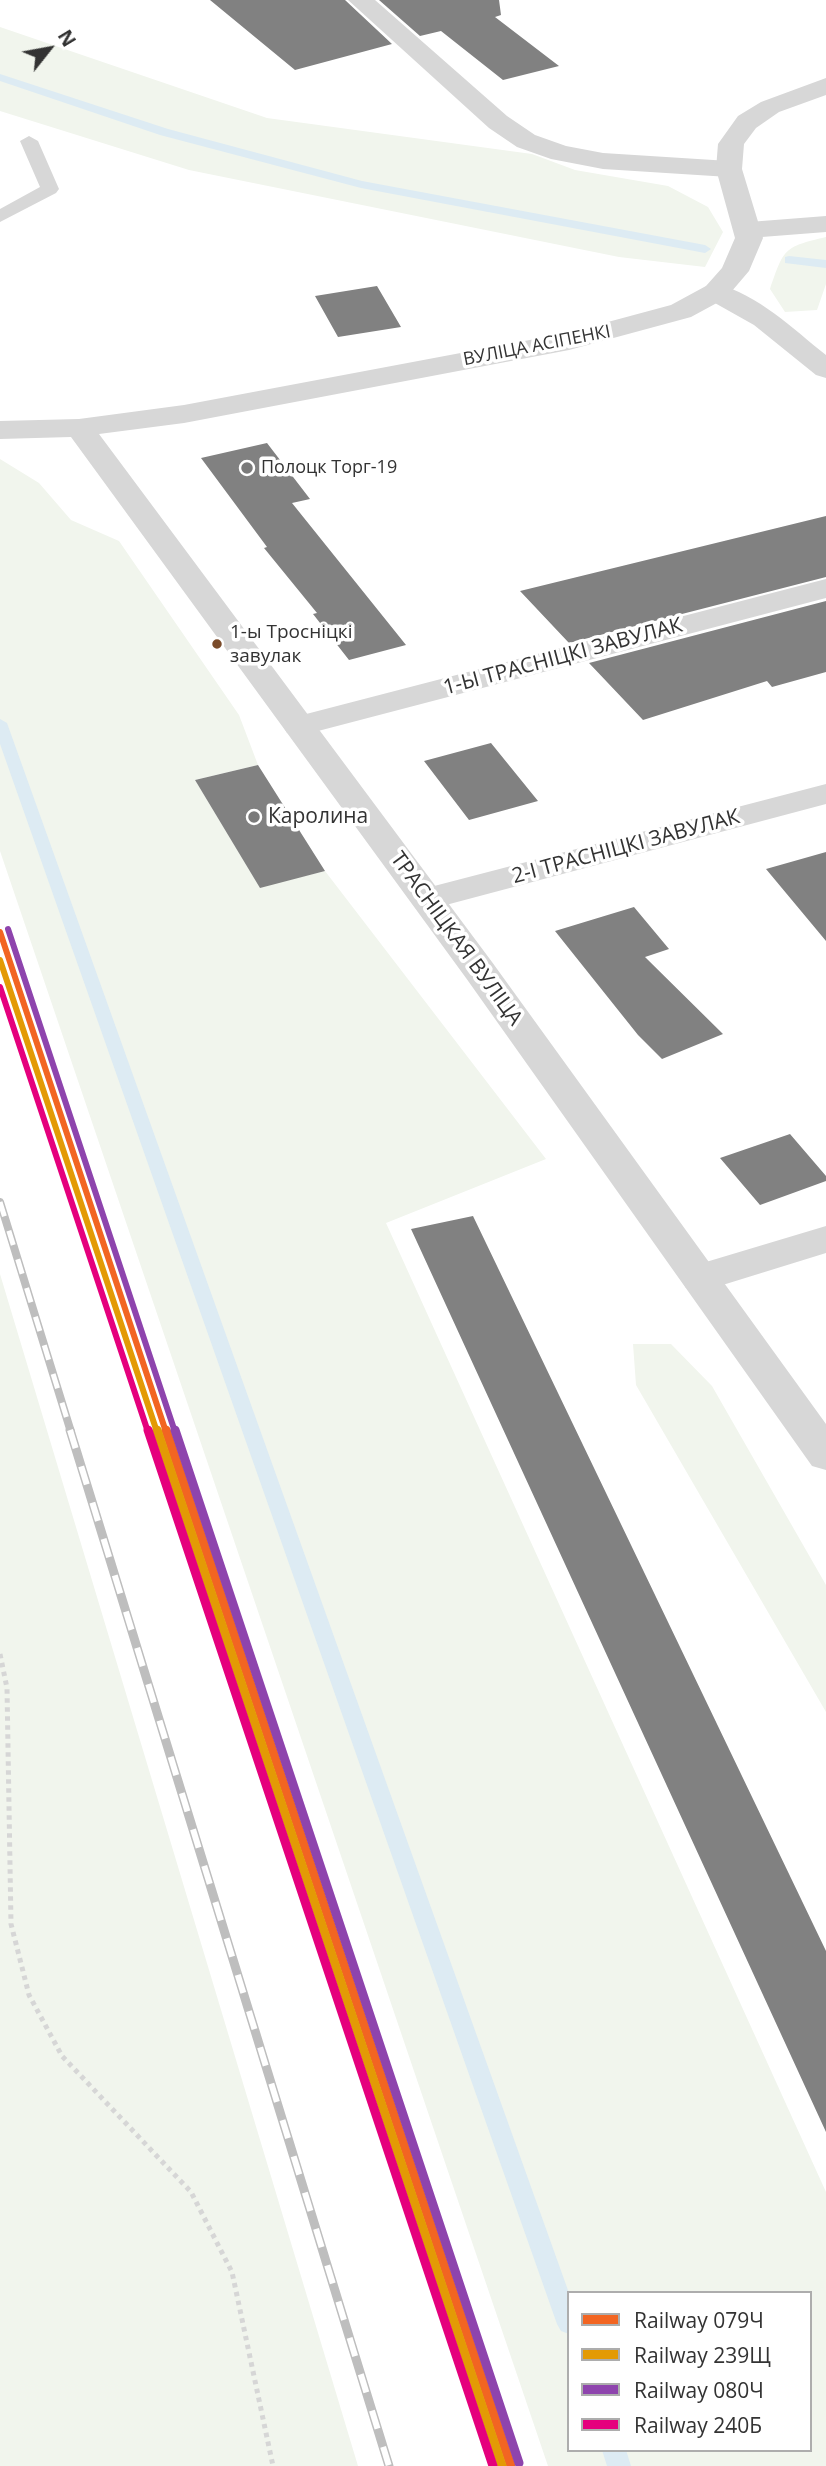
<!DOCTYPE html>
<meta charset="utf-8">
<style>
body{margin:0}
#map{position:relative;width:826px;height:2466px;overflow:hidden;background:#fff;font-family:"Open Sans",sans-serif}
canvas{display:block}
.legend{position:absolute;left:567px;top:2291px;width:245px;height:161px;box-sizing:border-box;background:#fff;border:2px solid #adadad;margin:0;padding:9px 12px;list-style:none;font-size:21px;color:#333}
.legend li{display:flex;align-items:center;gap:14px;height:35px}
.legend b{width:35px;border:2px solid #adadad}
.north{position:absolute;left:14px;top:14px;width:70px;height:70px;-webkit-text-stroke:5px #fff;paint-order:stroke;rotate:59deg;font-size:19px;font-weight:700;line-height:28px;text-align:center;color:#333}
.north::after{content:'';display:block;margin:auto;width:24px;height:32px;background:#333;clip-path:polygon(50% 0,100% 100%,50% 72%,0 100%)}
</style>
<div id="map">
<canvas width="826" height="2466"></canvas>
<ul class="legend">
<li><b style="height:9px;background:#f26522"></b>Railway 079Ч</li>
<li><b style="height:9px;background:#e39a05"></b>Railway 239Щ</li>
<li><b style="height:9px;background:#8e44ad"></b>Railway 080Ч</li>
<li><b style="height:9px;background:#e5007d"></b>Railway 240Б</li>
</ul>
<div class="north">N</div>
</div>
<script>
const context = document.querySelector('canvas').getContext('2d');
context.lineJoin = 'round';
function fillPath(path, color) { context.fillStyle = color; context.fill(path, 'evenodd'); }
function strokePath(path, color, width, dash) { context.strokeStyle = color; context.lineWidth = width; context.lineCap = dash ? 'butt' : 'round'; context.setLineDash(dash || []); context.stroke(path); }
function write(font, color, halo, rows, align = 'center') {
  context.font = font + ' "Open Sans",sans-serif'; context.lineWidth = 7; context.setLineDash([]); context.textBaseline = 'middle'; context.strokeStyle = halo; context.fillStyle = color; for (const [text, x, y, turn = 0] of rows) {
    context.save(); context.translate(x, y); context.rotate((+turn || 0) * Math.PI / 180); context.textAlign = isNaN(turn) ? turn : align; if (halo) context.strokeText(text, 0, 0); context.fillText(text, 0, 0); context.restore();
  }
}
fillPath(new Path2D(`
 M0,27L267,118L532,154L575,170L668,186L708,207L723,232L705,267L619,257L189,170L0,111Z
 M826,237V284L817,310L785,312L770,289C784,249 783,247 826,237Z
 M0,459L39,483L71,520L119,541L239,715L258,765L195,780L260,887L325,871L546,1159L386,1223L826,2192V2466H548L0,851ZM569,2293H810V2450H569Z
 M0,1274L358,2466H0Z
 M633,1344H671L712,1386L826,1585V1712L636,1385Z`), '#f1f5ed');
fillPath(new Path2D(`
 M0,74L168,129L362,181L705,245L711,249L705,253L361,188L160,135L0,81Z
 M789,256L826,260V268L785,263V257Z
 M0,719L7,723L569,2293V2334L561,2331L557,2324L0,744Z
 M602,2450H626L631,2466H607Z`), '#ddebf3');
fillPath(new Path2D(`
 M210,0H345L392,44L295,70Z
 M379,0H499L501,15L495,17L559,66L503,80L441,31L420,36Z
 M377,286L401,327L338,337L315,296Z
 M267,443L310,499L292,503L406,645L349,660L313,614L317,613L264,548L267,547L201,458Z
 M826,516V577L569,643L520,591Z
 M826,601V672L772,687L767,681L643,720L589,663Z
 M491,743L538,801L469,820L424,761Z
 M258,765L325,871L260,888L195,780Z
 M826,852V941L766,869Z
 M634,907L669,949L645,957L723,1034L662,1059L638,1035L555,931Z
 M790,1134L826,1176V1181L760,1205L720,1158Z
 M473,1216L826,1951V2132L411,1229Z`), '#818181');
strokePath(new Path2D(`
 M0,1654L7,1688L11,1924L29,1995L62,2056L191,2192L232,2272L273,2466`), '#d6d6d6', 5, [4.5, 4.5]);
fillPath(new Path2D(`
 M29,136L38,141L59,189L56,193L0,222V209L40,187L20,141Z`), '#d7d7d7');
fillPath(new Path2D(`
 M348,0H375L507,116L535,135L566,146L603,153L729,161L738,163L742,169L738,175L729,177L603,169L551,159L517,147L489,128Z
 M826,216V232L749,238L739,236L735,230L739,224L749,222Z
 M716,284C758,294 793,329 826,355V378L816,375L754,325L706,298L702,292L706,286Z
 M826,579V598L299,736L287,733L283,726L287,719Z
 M826,784V804L427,910L415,907L410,899L415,891Z
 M826,1226V1253L700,1292L686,1288L680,1278L686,1268Z`), '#d7d7d7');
fillPath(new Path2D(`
 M826,78V95L779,112L756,128L744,144L742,169L763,238L749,271L726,298L691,317L569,350L184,423L99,434L492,962L826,1424V1470L812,1466L466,978L71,437L0,439V421L79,419L184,405L567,333L671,305L706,286L722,268L735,238L716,169L718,144L738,116L761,102Z`), '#d7d7d7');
const railFar1 = new Path2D(`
 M0,1202L71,1432`);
const rail = new Path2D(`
 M70,1430L389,2466`);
strokePath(railFar1, '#bebebe', 8);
strokePath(rail, '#bebebe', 9);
strokePath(railFar1, '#fff', 5, [15]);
strokePath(rail, '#fff', 6, [19]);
strokePath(new Path2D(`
 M0,932L166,1432`), '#f26522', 6);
strokePath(new Path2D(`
 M166,1430L511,2466`), '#f26522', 9);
strokePath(new Path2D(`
 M0,960L157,1432`), '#e39a05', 6);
strokePath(new Path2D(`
 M157,1430L502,2466`), '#e39a05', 9);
strokePath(new Path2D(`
 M8,929L175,1432`), '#8e44ad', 6);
strokePath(new Path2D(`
 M175,1430L519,2463`), '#8e44ad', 9);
strokePath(new Path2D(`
 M0,987L148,1432`), '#e5007d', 6);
strokePath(new Path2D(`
 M148,1430L493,2466`), '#e5007d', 9);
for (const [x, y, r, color] of [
 [247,468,7,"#7a7a7a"],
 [217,644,6,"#7a4b2a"],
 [254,817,7,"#7a7a7a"]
]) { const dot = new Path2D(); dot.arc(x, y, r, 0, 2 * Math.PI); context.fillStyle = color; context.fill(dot); strokePath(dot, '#fff', 2.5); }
write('18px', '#333', '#fff', [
 ["ВУЛІЦА АСІПЕНКІ",537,346,-11]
]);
write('18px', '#333', '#fff', [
 ["Полоцк Торг-19",261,468]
], 'left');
write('19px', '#333', '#fff', [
 ["1-ы Тросніцкі",230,633],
 ["завулак",230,657]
], 'left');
write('21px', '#333', '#fff', [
 ["1-Ы ТРАСНІЦКІ ЗАВУЛАК",563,657,-15],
 ["2-І ТРАСНІЦКІ ЗАВУЛАК",626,847,-15],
 ["ТРАСНІЦКАЯ ВУЛІЦА",456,939,54]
]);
write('21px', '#333', '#fff', [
 ["Каролина",268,817]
], 'left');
</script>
